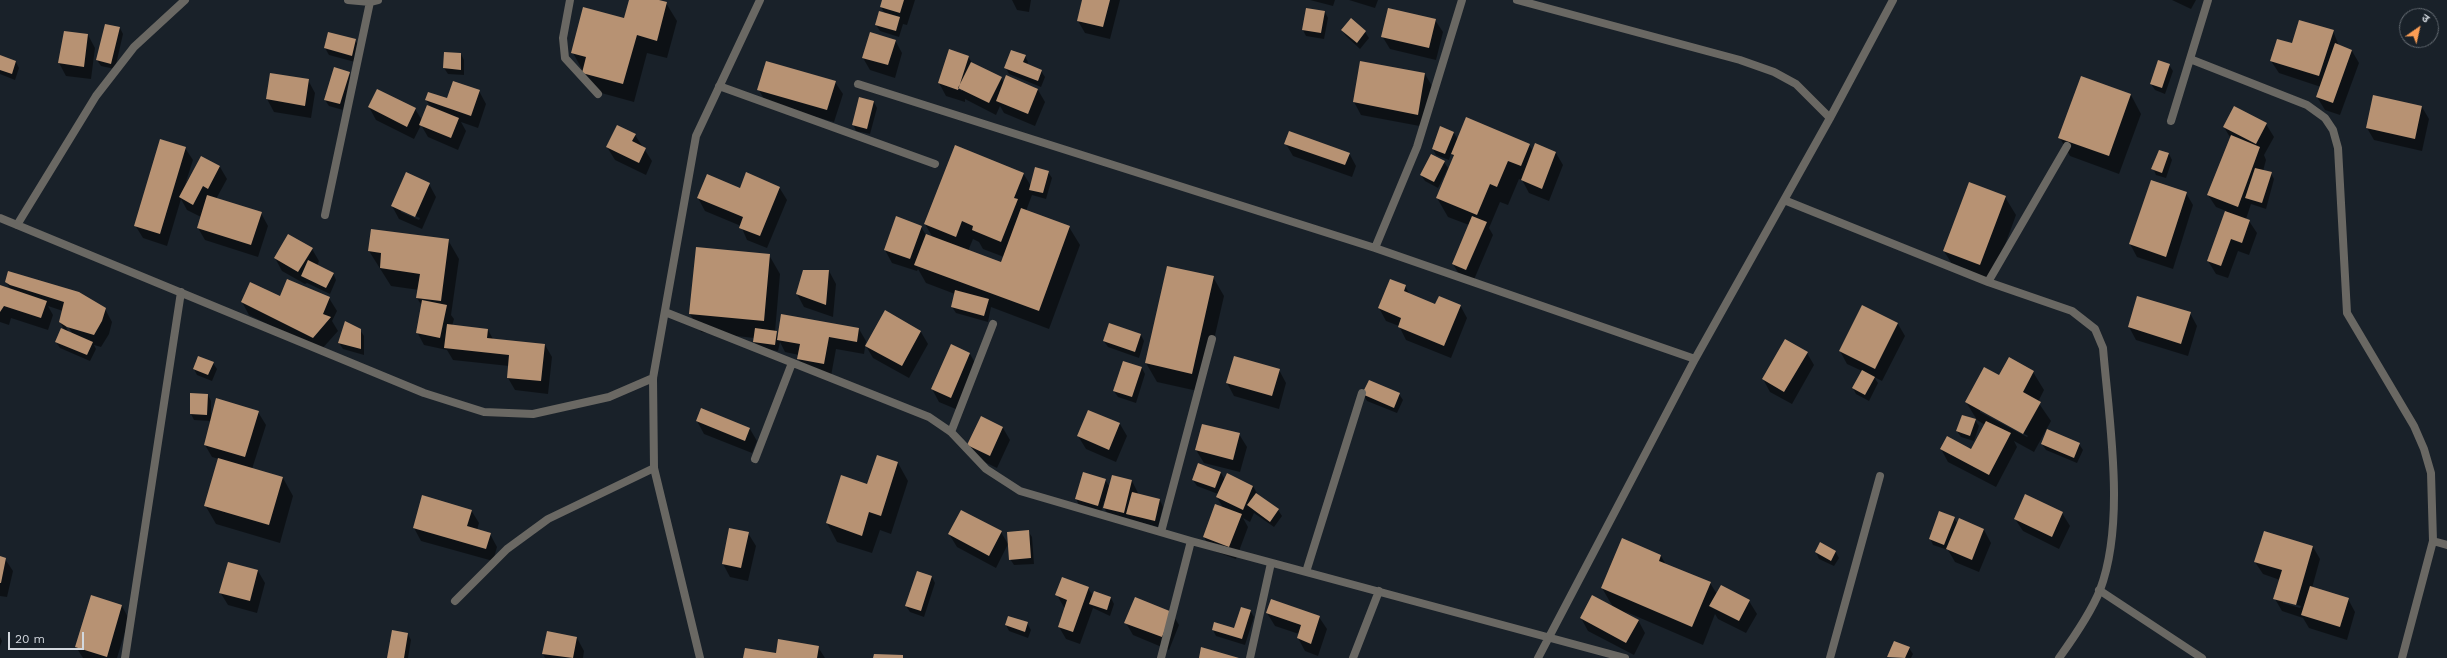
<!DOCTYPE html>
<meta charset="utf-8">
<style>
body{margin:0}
#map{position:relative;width:2447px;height:658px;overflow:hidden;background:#192129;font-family:"Work Sans","Noto Sans Devanagari",sans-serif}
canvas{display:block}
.north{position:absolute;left:2399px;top:8px;width:40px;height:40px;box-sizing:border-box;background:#192129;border:1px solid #636a71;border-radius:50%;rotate:34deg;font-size:11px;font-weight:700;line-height:16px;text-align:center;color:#d3d8de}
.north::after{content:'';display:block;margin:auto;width:14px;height:18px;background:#fc9d54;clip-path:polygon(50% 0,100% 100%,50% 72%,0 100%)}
.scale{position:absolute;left:8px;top:632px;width:76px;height:18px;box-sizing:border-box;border:2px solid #d3d8de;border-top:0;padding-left:5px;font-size:12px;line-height:14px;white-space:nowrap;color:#d3d8de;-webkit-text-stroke:3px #192129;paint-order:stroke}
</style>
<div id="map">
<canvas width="2447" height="658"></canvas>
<div class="north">उ</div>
<div class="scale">20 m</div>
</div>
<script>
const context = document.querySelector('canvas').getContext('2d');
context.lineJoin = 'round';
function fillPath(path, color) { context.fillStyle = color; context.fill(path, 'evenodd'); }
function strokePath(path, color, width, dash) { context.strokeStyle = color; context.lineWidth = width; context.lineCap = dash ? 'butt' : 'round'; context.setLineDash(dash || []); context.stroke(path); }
fillPath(new Path2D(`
 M630,0H655L666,3L677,21L667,58L647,53L634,102L594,91L573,53L625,19Z
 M883,0H915L907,25L903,24L899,37L880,31L876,25L885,14L881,7Z
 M1012,0H1031L1029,12L1017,10Z
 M1083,0H1120L1110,39L1085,33L1078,21Z
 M1310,0H1335L1333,6Z
 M1349,0H1378L1375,8Z
 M2172,0H2196L2191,9Z
 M1325,12L1328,18L1324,39L1306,36L1303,30Z
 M1351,20L1365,32L1369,38L1360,49L1346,36L1342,30Z
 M1435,20L1443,32L1436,60L1390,49L1382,36Z
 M106,25L120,28L123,34L115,69L101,66L97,60Z
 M2333,31L2339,46L2352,51L2359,63L2340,115L2325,110L2317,97L2321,87L2279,73L2271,61L2292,44Z
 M65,32L88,35L95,48L91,79L66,76L59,63Z
 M329,33L355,40L359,46L355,62L329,55L325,48Z
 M895,40L902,53L895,78L870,70L863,58Z
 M445,53L461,54L464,60V75L448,74L444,68Z
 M0,56L16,62L19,68L15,80L0,74Z
 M968,56L972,63L1001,78L1004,83L1038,90L1045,102L1035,126L1004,113L1000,106L996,115L965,99V102L946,96L939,83ZM953,86L962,88V91Z
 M1025,56L1028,62L1027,65L1041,71L1045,77L1041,87L1009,74L1006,68Z
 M1361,62L1425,74L1432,86L1425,127L1361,115L1354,102Z
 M2169,65L2173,71L2165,94L2155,90L2151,84Z
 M349,73L352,79L343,110L329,106L325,100Z
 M2082,77L2131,95L2141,114L2119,174L2070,156L2060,138Z
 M308,80L315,93L311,118L274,112L267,99Z
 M835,82L843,94L834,122L766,103L759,90Z
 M479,91L486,104L478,128L461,122L466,131L458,150L428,137L421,125L414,139L376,120L369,107L415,109L422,120L431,107L426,100H447Z
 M874,102L877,108L870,134L856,131L853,124Z
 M2235,107L2266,124L2274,137L2264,155L2266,160L2263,171L2271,173L2274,179L2266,209L2251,204L2246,219L2249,221L2257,233L2249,255L2238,251L2228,278L2216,274L2208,261L2226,211L2216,207L2208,195L2231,139L2224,127Z
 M2422,107L2429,119L2422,151L2374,140L2367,128Z
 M1454,133L1458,140L1529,145L1533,151L1556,153L1563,165L1549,201L1529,193L1522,180L1519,179L1508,205L1500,202L1489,228L1493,235L1473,282L1460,276L1453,264L1469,225L1448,217L1437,198L1454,158L1451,153L1449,160L1436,155L1433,149Z
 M635,135L652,161L646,175L615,160L607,147Z
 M1286,144L1349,153L1356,166L1352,177L1293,156Z
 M185,148L193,160L185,185L201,157L220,167L227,179L216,199L261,213L268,226L258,257L205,240L198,228L201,217L187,210L181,199L167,246L143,238L135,225Z
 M2159,151L2169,154L2172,160L2166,178L2156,175L2153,168Z
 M1444,162L1448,168L1438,188L1425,181L1421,175Z
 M1048,172L1052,178L1046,199L1032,195L1026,211L1069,227L1080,245L1049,329L991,307L988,322L956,313L952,307L955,294L926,283L918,269L917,271L892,263L885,250L921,227L926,235L933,238L925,224L1023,173L1031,186ZM973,239L979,242L983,249L1004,257L1002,264L968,251Z
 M429,184L436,197L422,229L399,219L392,206ZM401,210L420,218L419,220L401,212Z
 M779,187L787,200L767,248L747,240L741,226L705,211L698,198L741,189Z
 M2186,193L2193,205L2173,269L2137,257L2130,244Z
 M2005,197L2016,215L1991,283L1955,269L1944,251Z
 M372,230L448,240L459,259L451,315L454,319L452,326L488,330L493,339L545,345L552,357L548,394L515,390L508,378L509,366L453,360L447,350L424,345L417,332L422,306L417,298L419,290L391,286L369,251Z
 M312,249L319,261L317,266L333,273L336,280L330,294L307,283L305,284L282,271L275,258Z
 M769,255L780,274L775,332L779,336L859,329L866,341L864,354L836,349L831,376L805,371L798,358L799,355L785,352L780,342L778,351L758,348L754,342V338L701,332L690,314Z
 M1167,267L1213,277L1224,296L1202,392L1157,382L1146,363Z
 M804,271H829L836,284L833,317L804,307L797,294Z
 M6,282L105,309L112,322L109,334L101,347L94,345L96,349L90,361L60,348L56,342L65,331L60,322L63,311L48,306L53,315L48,330L11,318L9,325L0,322V286L11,290ZM67,324L72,333H69L65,325Z
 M1405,286L1410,295L1436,305H1460L1467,318L1451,358L1406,340L1399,326L1386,321L1379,308Z
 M281,297L329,298L337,311L332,321L338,331L321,350L249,315L242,302Z
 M1862,306L1898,324L1905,336L1882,381L1874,377L1878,383L1869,401L1856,394L1853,388L1862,371L1847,364L1840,351Z
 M886,311L921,332L928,344L909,378L873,358L866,346Z
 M2190,313L2197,326L2188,356L2136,340L2129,327Z
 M1110,324L1141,335L1144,341L1139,358L1108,347L1104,341Z
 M360,330L364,336V355L343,349L339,343Z
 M951,345L970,354L977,366L958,410L939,402L932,389Z
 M1807,353L1814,365L1792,404L1770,392L1763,379Z
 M1124,362L1142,368L1145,374L1136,403L1118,397L1114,391Z
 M213,363L217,369L212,381L197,375L194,369Z
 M1279,370L1286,383L1279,409L1234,396L1227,383Z
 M2033,372L2044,390L2038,402L2051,421L2034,452L2014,441L2017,447L1996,487L1948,462L1941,449L1971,450L1985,425L1977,420L1966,402L2000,376ZM1980,409L2028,436L2027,437L1980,412Z
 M191,394L208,395L211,401V417L258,412L266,425L252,469L283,478L293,496L280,543L216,524L205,505L219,459L212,457L205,445L210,421L194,420L191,414Z
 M1363,394H1399L1403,400L1397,413L1367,401Z
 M1975,420L1979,426L1974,441L1961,437L1957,431Z
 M697,421L750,429L757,441L752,453L704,434Z
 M1120,424L1127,436L1116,462L1086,449L1078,436Z
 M1003,428L1010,440L997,468L976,458L969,445Z
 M1239,434L1247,447L1240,472L1204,463L1196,450Z
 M2042,444H2079L2083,450L2077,463L2046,450Z
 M877,456L898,463L908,481L891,534L880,530L872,553L837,542L827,523L868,485Z
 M1084,473L1105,480L1110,487L1132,481L1139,495L1160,500L1163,507L1158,527L1132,520H1112L1104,508L1106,502L1104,501L1101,512L1079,505L1076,499Z
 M1221,473L1225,480L1253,486L1259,497L1278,510L1282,516L1274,527L1254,513L1250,522L1243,518L1248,527L1236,559L1211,550L1204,537L1223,508L1217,497L1218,494L1197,486L1193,480Z
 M471,510L479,523L477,530L490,534L497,547L493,561L421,541L414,528Z
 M2062,513L2070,526L2059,549L2023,531L2015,519Z
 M1954,518L1958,524L1959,520L1984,530L1991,543L1979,572L1955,562L1948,550L1933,545L1930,538Z
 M1028,531L1032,537L1034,564L1014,565L1010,559Z
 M1001,532L1008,544L996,568L957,547L949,534Z
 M748,533L756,546L748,581L730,577L723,564Z
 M1820,544L1835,551L1839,558L1834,566L1819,559L1816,552Z
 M2313,547L2320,559L2312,588L2348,599L2355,612L2347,640L2309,628L2303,618L2282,611L2275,599L2280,580L2263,574L2255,562ZM2283,601L2301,606L2300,608L2283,603Z
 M1661,556L1666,565L1710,583L1717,594L1749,601L1757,614L1746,633L1718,619L1715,614L1703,645L1624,611L1638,620L1645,633L1634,655L1588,631L1581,618L1613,607L1602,588Z
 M0,557L5,559L13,571L7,597L0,596Z
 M258,571L265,583L257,613L228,605L220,592Z
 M932,577L935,583L924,617L910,612L906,606Z
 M1088,588L1093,596L1111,598L1114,604L1110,616L1093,608L1080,644L1066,639L1059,627L1065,609L1057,595Z
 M91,597L122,606L129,619L117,658H83L76,647Z
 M1250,610L1254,617L1245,645L1216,636L1213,630L1235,629Z
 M1171,612L1179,625L1169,650L1133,635L1126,623Z
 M1267,613L1319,617L1327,629L1318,656L1305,651L1298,638L1299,634L1275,626Z
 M1027,623L1031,630L1028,638L1009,631L1006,625Z
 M408,634L411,640L408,658H388Z
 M0,637L2,641L0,646Z
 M577,638L584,651L583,658H545L543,654Z
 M818,647L825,658H744L777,654Z
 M1909,648L1913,654L1911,658L1889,657Z`), '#0007');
fillPath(new Path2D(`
 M629,0H659L667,2L657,41L637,35L623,84L582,73L586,57L571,53L583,7L624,18Z
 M882,0H904L900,13L880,7Z
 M1082,0H1110L1103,27L1077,21Z
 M1306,8L1325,11L1321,33L1302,30Z
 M1388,8L1436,19L1429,48L1381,37Z
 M879,11L900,17L896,31L875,25Z
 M1351,18L1366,31L1357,43L1341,30Z
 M2299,20L2334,30L2319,76L2270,61L2277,39L2292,43Z
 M105,24L120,27L111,64L96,60Z
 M64,31L88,34L84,67L58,63Z
 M328,32L356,39L352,56L324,48Z
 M870,32L896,40L888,65L862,58Z
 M2335,43L2352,50L2333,103L2316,97Z
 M949,49L969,56L958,90L938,83Z
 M1011,50L1026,55L1023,62L1042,70L1038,81L1004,68Z
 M444,52L461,53V70L443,68Z
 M0,55L16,61L12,74L0,70Z
 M2158,60L2170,64L2162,88L2150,84Z
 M766,61L836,81L827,110L757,90Z
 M1360,61L1425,73L1418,115L1353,102Z
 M971,62L1002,77L989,103L958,88Z
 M334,67L350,72L340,104L324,100Z
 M270,73L309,79L305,106L266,99Z
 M1006,75L1038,89L1028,114L996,101Z
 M2081,76L2131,94L2109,156L2058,138Z
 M453,81L480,90L471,116L425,100L428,92L447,98Z
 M377,89L416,108L407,127L368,107Z
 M2373,95L2422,106L2415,139L2366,128Z
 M859,97L874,101L867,129L852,125Z
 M427,105L459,118L451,138L419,125Z
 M2234,106L2267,123L2256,144L2223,127Z
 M1466,117L1530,144L1521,166L1508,161L1497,187L1490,184L1477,215L1436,198L1454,155L1451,154Z
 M617,125L636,134L632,141L646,148L639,163L606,147Z
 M1440,126L1454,132L1445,154L1432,149Z
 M1289,131L1350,153L1345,165L1284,144Z
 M2231,135L2260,147L2238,207L2207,195Z
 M160,139L186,147L160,234L134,226Z
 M1535,143L1556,152L1542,189L1521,180Z
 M955,145L1024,173L1014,198L1018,199L1001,242L972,230L973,226L962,221L956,237L924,224Z
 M2159,150L2169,153L2162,173L2151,169Z
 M1431,154L1445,161L1434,182L1420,175Z
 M201,156L220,166L208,189L203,186L193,205L179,197Z
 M1035,167L1049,171L1043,193L1029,190Z
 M2255,168L2272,172L2262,203L2245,198Z
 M406,172L430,183L415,217L391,206Z
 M746,172L780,187L760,236L739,228L743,217L697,198L707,174L740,188Z
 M2151,180L2187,192L2166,257L2129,244Z
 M1969,182L2006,196L1980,265L1943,251Z
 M207,195L262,212L251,245L197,228Z
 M1021,208L1070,226L1039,311L914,265L926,234L1001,262Z
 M2225,211L2250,220L2242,243L2231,239L2221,266L2207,261Z
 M896,216L922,226L910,259L884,250Z
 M1472,216L1487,222L1466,270L1452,264Z
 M371,229L449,239L441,301L416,298L420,274L380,268L381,253L368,251Z
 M288,234L313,248L298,272L274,258Z
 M696,247L770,254L764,321L689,314Z
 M308,260L334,273L326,288L301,276Z
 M1167,266L1214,276L1192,374L1145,363Z
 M803,270H829L826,305L796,294Z
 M8,271L79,292L106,308L102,321L94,335L67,327L59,322L64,302L10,285L5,282Z
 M287,279L330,297L323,314L331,317L313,338L241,302L250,282L280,296Z
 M1390,279L1406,285L1404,291L1435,304L1439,296L1461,305L1444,346L1398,327L1401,318L1378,308Z
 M0,285L47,301L41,318L4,306L0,312Z
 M955,290L989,299L984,316L951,307Z
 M2137,296L2191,312L2181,344L2128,327Z
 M422,300L447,305L440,338L416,333Z
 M1862,305L1898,323L1875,369L1839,351Z
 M885,310L921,331L902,366L865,346Z
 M781,314L859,328L857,342L829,337L824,364L797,359L800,344L777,340Z
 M345,321L361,329V349L338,343Z
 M1109,323L1141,334L1135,352L1103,341Z
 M447,324L488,329L487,338L545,344L541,381L507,378L509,355L444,348Z
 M61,328L93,342L87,355L55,342Z
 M755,328L777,331L775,345L753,342Z
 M1785,339L1808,352L1784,392L1762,379Z
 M951,344L970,353L951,398L931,389Z
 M198,356L214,362L208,375L193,369Z
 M1234,356L1280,369L1272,396L1226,383Z
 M2009,357L2034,371L2023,392L2041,402L2023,434L1965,402L1984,367L1999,375Z
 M1123,361L1142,367L1132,397L1113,391Z
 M1862,370L1875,377L1865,395L1852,388Z
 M1369,380L1400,393L1394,408L1362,394Z
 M190,393L208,394L207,415L190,414Z
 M216,398L259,411L245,457L204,445Z
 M701,408L750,428L745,441L696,421Z
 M1088,410L1120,423L1109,450L1077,436Z
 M1962,415L1976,419L1970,436L1956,431Z
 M981,416L1003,427L990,456L967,445Z
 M1986,421L2011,433L1989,475L1940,449L1947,436L1971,449Z
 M1202,424L1240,433L1233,460L1195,450Z
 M2047,429L2080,443L2074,458L2041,444Z
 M877,455L898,462L881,516L869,512L862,536L826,523L841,475L867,484Z
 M218,458L283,477L269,525L204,506Z
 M1198,463L1221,472L1215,488L1192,480Z
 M1083,472L1106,479L1098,506L1075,499Z
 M1227,473L1253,486L1243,510L1216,497Z
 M1112,475L1132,480L1124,513L1103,508Z
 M1132,492L1160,499L1155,521L1126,514Z
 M1256,493L1279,509L1270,522L1247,505Z
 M2025,494L2063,512L2052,537L2014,519Z
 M422,495L472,510L467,526L491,533L486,549L413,528Z
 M1215,504L1242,514L1229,547L1203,537Z
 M961,510L1002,531L989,556L948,534Z
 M1939,511L1955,517L1944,545L1929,539Z
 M1959,518L1984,529L1972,560L1946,549Z
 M729,528L749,532L741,568L722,564Z
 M1029,530L1031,558L1009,560L1007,532Z
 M2264,531L2313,546L2296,605L2273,599L2282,570L2254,562Z
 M1622,538L1661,555L1659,561L1711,582L1692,627L1601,588Z
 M1820,542L1836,551L1831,561L1815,552Z
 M0,556L6,558L1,583H0Z
 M228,562L258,570L250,601L219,593Z
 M917,571L932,576L921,611L905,606Z
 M1062,577L1089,587L1073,632L1058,627L1067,600L1055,595Z
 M1721,585L1750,600L1739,621L1709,606Z
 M2310,586L2349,598L2340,627L2301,615Z
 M1094,591L1111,597L1107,610L1089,604Z
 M91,595L122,605L107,657L75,647Z
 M1592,595L1639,620L1626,643L1580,618Z
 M1135,597L1172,612L1162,637L1124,623Z
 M1271,599L1320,616L1311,644L1297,638L1301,625L1266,613Z
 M1241,607L1251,610L1242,639L1212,630L1214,622L1234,628Z
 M1008,616L1028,622L1025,632L1005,625Z
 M392,630L408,633L404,658H387Z
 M547,631L577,637L573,658L542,654Z
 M778,639L819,646L817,658H743L745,648L776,653Z
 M1894,641L1910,647L1905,658L1887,657Z
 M1201,647L1239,658H1199Z
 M874,654L903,655V658H873Z`), '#b79273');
strokePath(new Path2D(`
 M370,0V2L378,0
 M570,0L563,38L565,58L598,94
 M1517,0L1740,60L1774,72L1796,84L1830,118
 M2190,59L2307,105L2325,118L2333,130L2338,148L2347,313L2414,426L2424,449L2431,473L2433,541
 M858,84L1375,248L1417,147L1462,0
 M719,86L935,164
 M2171,121L2208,0
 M1784,200L1988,282L2072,311L2095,329L2103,348C2109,421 2126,521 2100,590C2092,610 2072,640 2059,658
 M325,215L370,2L348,0
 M0,218L424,393L484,412L533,414L609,397L653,378
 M17,225L96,96L134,47L185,0
 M1375,248L1695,359
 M1988,282L2067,146
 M665,312L929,417L951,432L986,469L1020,491L1191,541L1625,658
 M951,432L993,324
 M755,459L792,363
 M1161,532L1212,339
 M1306,572L1362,393
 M2099,590L2202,658
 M455,601L507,549L548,519L654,468
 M125,658L181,292
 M700,658L654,468L653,378L696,136L760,0
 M1161,658L1191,541
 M1250,658L1271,563
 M1353,658L1379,591
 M1538,658L1695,359L1830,118L1893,0
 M1830,658L1880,476
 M2402,658L2433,541L2447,545`), '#6a6863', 8);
</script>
